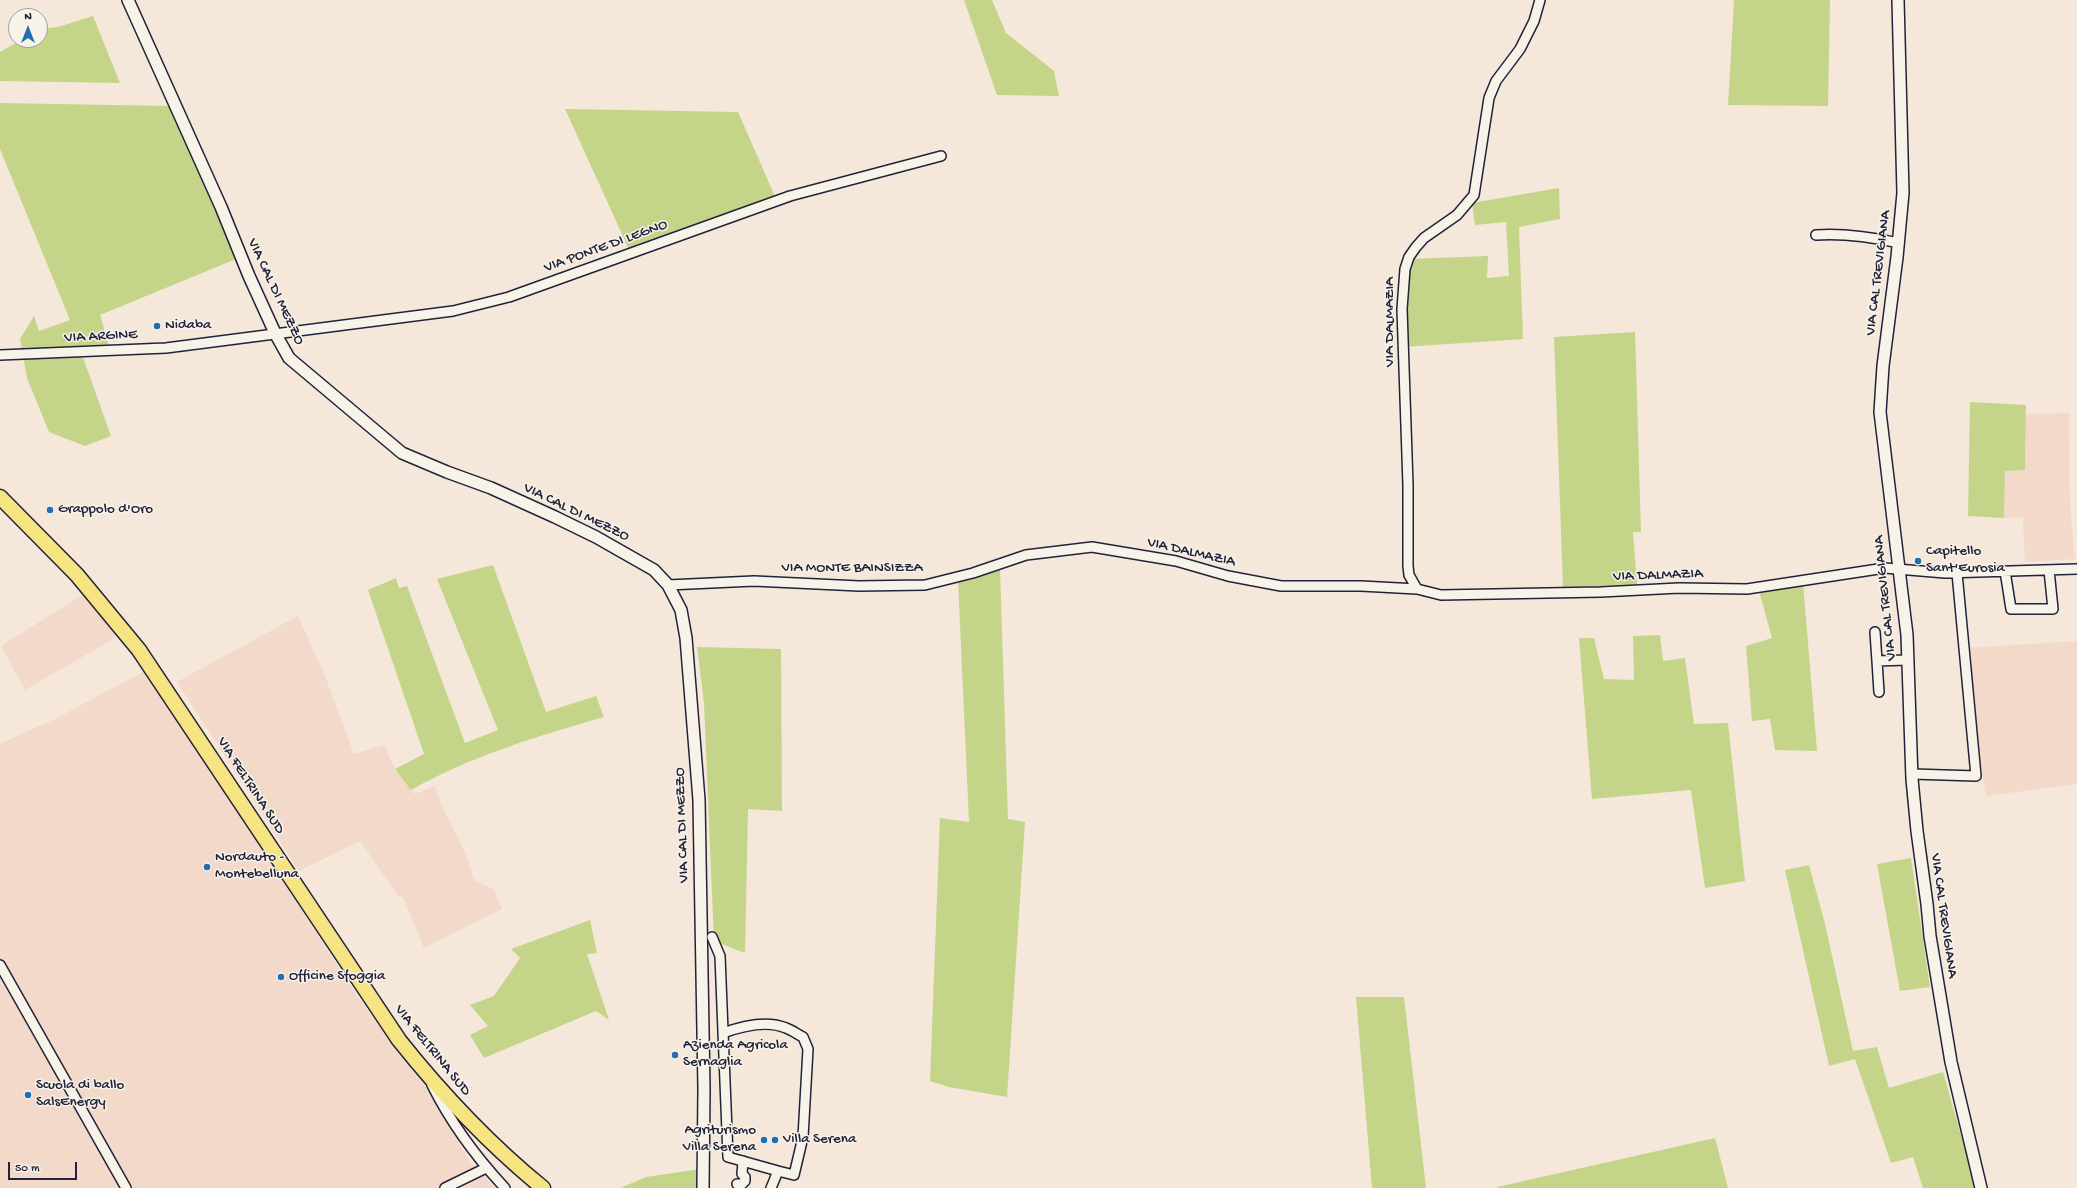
<!DOCTYPE html>
<style>
body{margin:0}
#map{position:relative;width:2077px;height:1188px;overflow:hidden;background:#f5e7da;font-family:"Gochi Hand",sans-serif}
canvas{display:block}
.north{position:absolute;left:8px;top:8px;width:40px;height:40px;box-sizing:border-box;background:#f7f3e8;border:1px solid #a29fa3;border-radius:50%;rotate:0deg;font-size:11px;font-weight:700;line-height:16px;text-align:center;color:#22223b}
.north::after{content:'';display:block;margin:auto;width:14px;height:18px;background:#1f6fb2;clip-path:polygon(50% 0,100% 100%,50% 72%,0 100%)}
.scale{position:absolute;left:8px;top:1162px;width:69px;height:18px;box-sizing:border-box;border:2px solid #22223b;border-top:0;padding-left:5px;font-size:12px;line-height:14px;white-space:nowrap;color:#22223b;-webkit-text-stroke:3px #f7f3e8;paint-order:stroke}
</style>
<div id="map">
<canvas width="2077" height="1188"></canvas>
<div class="north">N</div>
<div class="scale">50 m</div>
</div>
<script>
const context = document.querySelector('canvas').getContext('2d');
context.lineJoin = 'round';
function fillPath(path, color) { context.fillStyle = color; context.fill(path, 'evenodd'); }
function strokePath(path, color, width, dash) { context.strokeStyle = color; context.lineWidth = width; context.lineCap = dash ? 'butt' : 'round'; context.setLineDash(dash || []); context.stroke(path); }
function write(font, color, halo, rows, align = 'center') {
  context.font = font + ' "Gochi Hand",sans-serif'; context.lineWidth = 3; context.setLineDash([]); context.textBaseline = 'middle'; context.strokeStyle = halo; context.fillStyle = color; for (const [text, x, y, turn = 0] of rows) {
    context.save(); context.translate(x, y); context.rotate((+turn || 0) * Math.PI / 180); context.textAlign = isNaN(turn) ? turn : align; if (halo) context.strokeText(text, 0, 0); context.fillText(text, 0, 0); context.restore();
  }
}
fillPath(new Path2D(`
 M2069,413L2070,508L2075,559L2025,562L2023,517L2004,518L2005,471L2025,470L2026,414Z
 M84,594L118,636L25,690L1,646Z
 M298,616L325,676L354,754L384,745L395,769L415,794L435,786L440,802L466,854L474,880L494,890L502,909L424,948L403,897H399L360,841L299,871L177,682Z
 M2077,641V784L1986,796L1977,742L1967,648Z
 M145,671L176,716L344,976L393,1047L432,1095L438,1109L469,1160L495,1188H0V744L57,718Z`), '#f2d9c9');
fillPath(new Path2D(`
 M964,0H992L1006,33L1054,71L1059,96L997,95Z
 M1734,0H1830L1828,106L1728,105Z
 M93,16L120,83L0,81V52L21,40H40L41,29L58,27Z
 M0,103L171,106L236,259L100,315L111,354L81,352L111,436L85,446L49,432L27,378L20,339L34,316L39,331L70,320L0,149Z
 M565,109L738,112L777,201L631,254Z
 M1559,188L1560,219L1519,227L1523,339L1403,347L1409,259L1488,256L1487,278L1509,276L1506,222L1475,225L1472,203Z
 M1635,332L1641,532H1633L1637,585L1563,587L1554,337Z
 M1970,402L2026,405L2025,470L2005,471L2004,518L1968,516Z
 M493,565L546,712L596,696L604,717C538,736 471,756 411,790L395,769L424,754L368,590L396,578L399,588L407,586L465,743L498,730L437,579Z
 M1000,569L1008,819L1025,822L1007,1097L949,1087L930,1081L940,818L969,822L958,581Z
 M1803,583L1817,751L1775,750L1770,719L1752,721L1746,646L1772,638L1759,591Z
 M1660,635L1663,661L1685,658L1694,724L1728,723L1745,881L1705,888L1691,790L1592,799L1579,638H1594L1604,679L1634,680L1633,636Z
 M697,647L781,649L782,811L748,809L745,953L714,941L704,703Z
 M1911,858L1930,987L1900,991L1877,864Z
 M1809,865L1825,924L1853,1051L1877,1047L1889,1088L1943,1072L1976,1188H1923L1913,1157L1891,1163L1855,1059L1829,1066L1785,870Z
 M590,920L597,953L587,954L609,1020L596,1011L484,1058L470,1035L488,1026L470,1005L494,996L520,958L511,949Z
 M1356,997H1404L1426,1188H1372Z
 M1715,1138L1728,1188H1498L1497,1187Z
 M700,1169V1188H620L646,1177Z`), '#c4d589');
const minor = new Path2D(`
 M1540,0L1534,21L1520,49L1496,81L1489,98L1474,195L1457,215L1424,238L1416,247L1409,257L1405,269L1402,309L1408,485V566L1409,575L1417,589L1441,595L1601,592L1679,588L1747,589L1885,568L1945,573L2077,569
 M1816,235C1844,233 1871,237 1899,243
 M0,355L166,348L453,311L509,297L790,196L941,156
 M2005,571L2011,609H2053L2049,570
 M668,585L754,581L859,586L925,585L973,573L1026,555L1092,547L1176,561L1228,576L1281,586H1361L1417,589
 M1875,632L1877,661L1907,660
 M1877,661L1879,692
 M1912,774L1976,776L1957,573
 M712,937L720,956L728,1157L778,1171L771,1188
 M0,965L126,1188
 M723,1033C742,1026 767,1020 786,1028C792,1030 797,1034 803,1037L808,1049L803,1137L794,1175L778,1171
 M432,1085C451,1123 476,1157 505,1188
 M737,1184H742L745,1181V1177L742,1174L743,1161
 M445,1188L486,1168`);
const tertiary = new Path2D(`
 M128,0L221,207L249,276L275,333L289,358L402,453L447,472L491,488L555,517L596,537L654,570L668,585L681,610L686,638L699,800L704,1089L703,1188
 M1898,0L1903,193L1897,257L1883,366L1880,412L1907,635L1912,779L1917,831L1927,904L1930,936L1951,1062L1981,1188`);
const primary = new Path2D(`
 M0,497L77,575L139,650L399,1040C442,1094 489,1144 543,1188`);
strokePath(minor, '#22223b', 12);
strokePath(tertiary, '#22223b', 14);
strokePath(primary, '#22223b', 17);
strokePath(minor, '#f7f3e8', 9);
strokePath(tertiary, '#f7f3e8', 11);
strokePath(primary, '#f6e381', 14);
for (const [x, y, r, color] of [
 [157,326,4,"#1f6fb2"],
 [50,510,4,"#1f6fb2"],
 [1918,561,4,"#1f6fb2"],
 [207,867,4,"#1f6fb2"],
 [281,977,4,"#1f6fb2"],
 [675,1055,4,"#1f6fb2"],
 [28,1095,4,"#1f6fb2"],
 [764,1140,4,"#1f6fb2"],
 [775,1140,4,"#1f6fb2"]
]) { const dot = new Path2D(); dot.arc(x, y, r, 0, 2 * Math.PI); context.fillStyle = color; context.fill(dot); strokePath(dot, '#f7f3e8', 1.5); }
write('15px', '#22223b', '#f7f3e8', [
 ["VIA PONTE DI LEGNO",606,247,-20],
 ["VIA CAL TREVIGIANA",1879,273,-83],
 ["VIA CAL DI MEZZO",275,292,65],
 ["VIA DALMAZIA",1391,322,-90],
 ["VIA ARGINE",101,337,-3],
 ["VIA CAL DI MEZZO",576,513,26],
 ["VIA DALMAZIA",1191,553,13],
 ["VIA MONTE BAINSIZZA",852,569],
 ["VIA DALMAZIA",1658,576,-2],
 ["VIA CAL TREVIGIANA",1886,598,-96],
 ["VIA FELTRINA SUD",250,786,57],
 ["VIA CAL DI MEZZO",683,825,-92],
 ["VIA CAL TREVIGIANA",1943,916,82],
 ["VIA FELTRINA SUD",432,1051,51]
]);
write('15px', '#22223b', '#f7f3e8', [
 ["Nidaba",165,326],
 ["Grappolo d'Oro",58,510],
 ["Capitello",1926,552],
 ["Sant'Eurosia",1926,569],
 ["Nordauto -",215,858],
 ["Montebelluna",215,875],
 ["Officine Sfoggia",289,977],
 ["Azienda Agricola",683,1046],
 ["Sernaglia",683,1063],
 ["Scuola di ballo",36,1086],
 ["SalsEnergy",36,1103],
 ["Agriturismo",756,1131,"right"],
 ["Villa Serena",756,1148,"right"],
 ["Villa Serena",783,1140]
], 'left');
</script>
